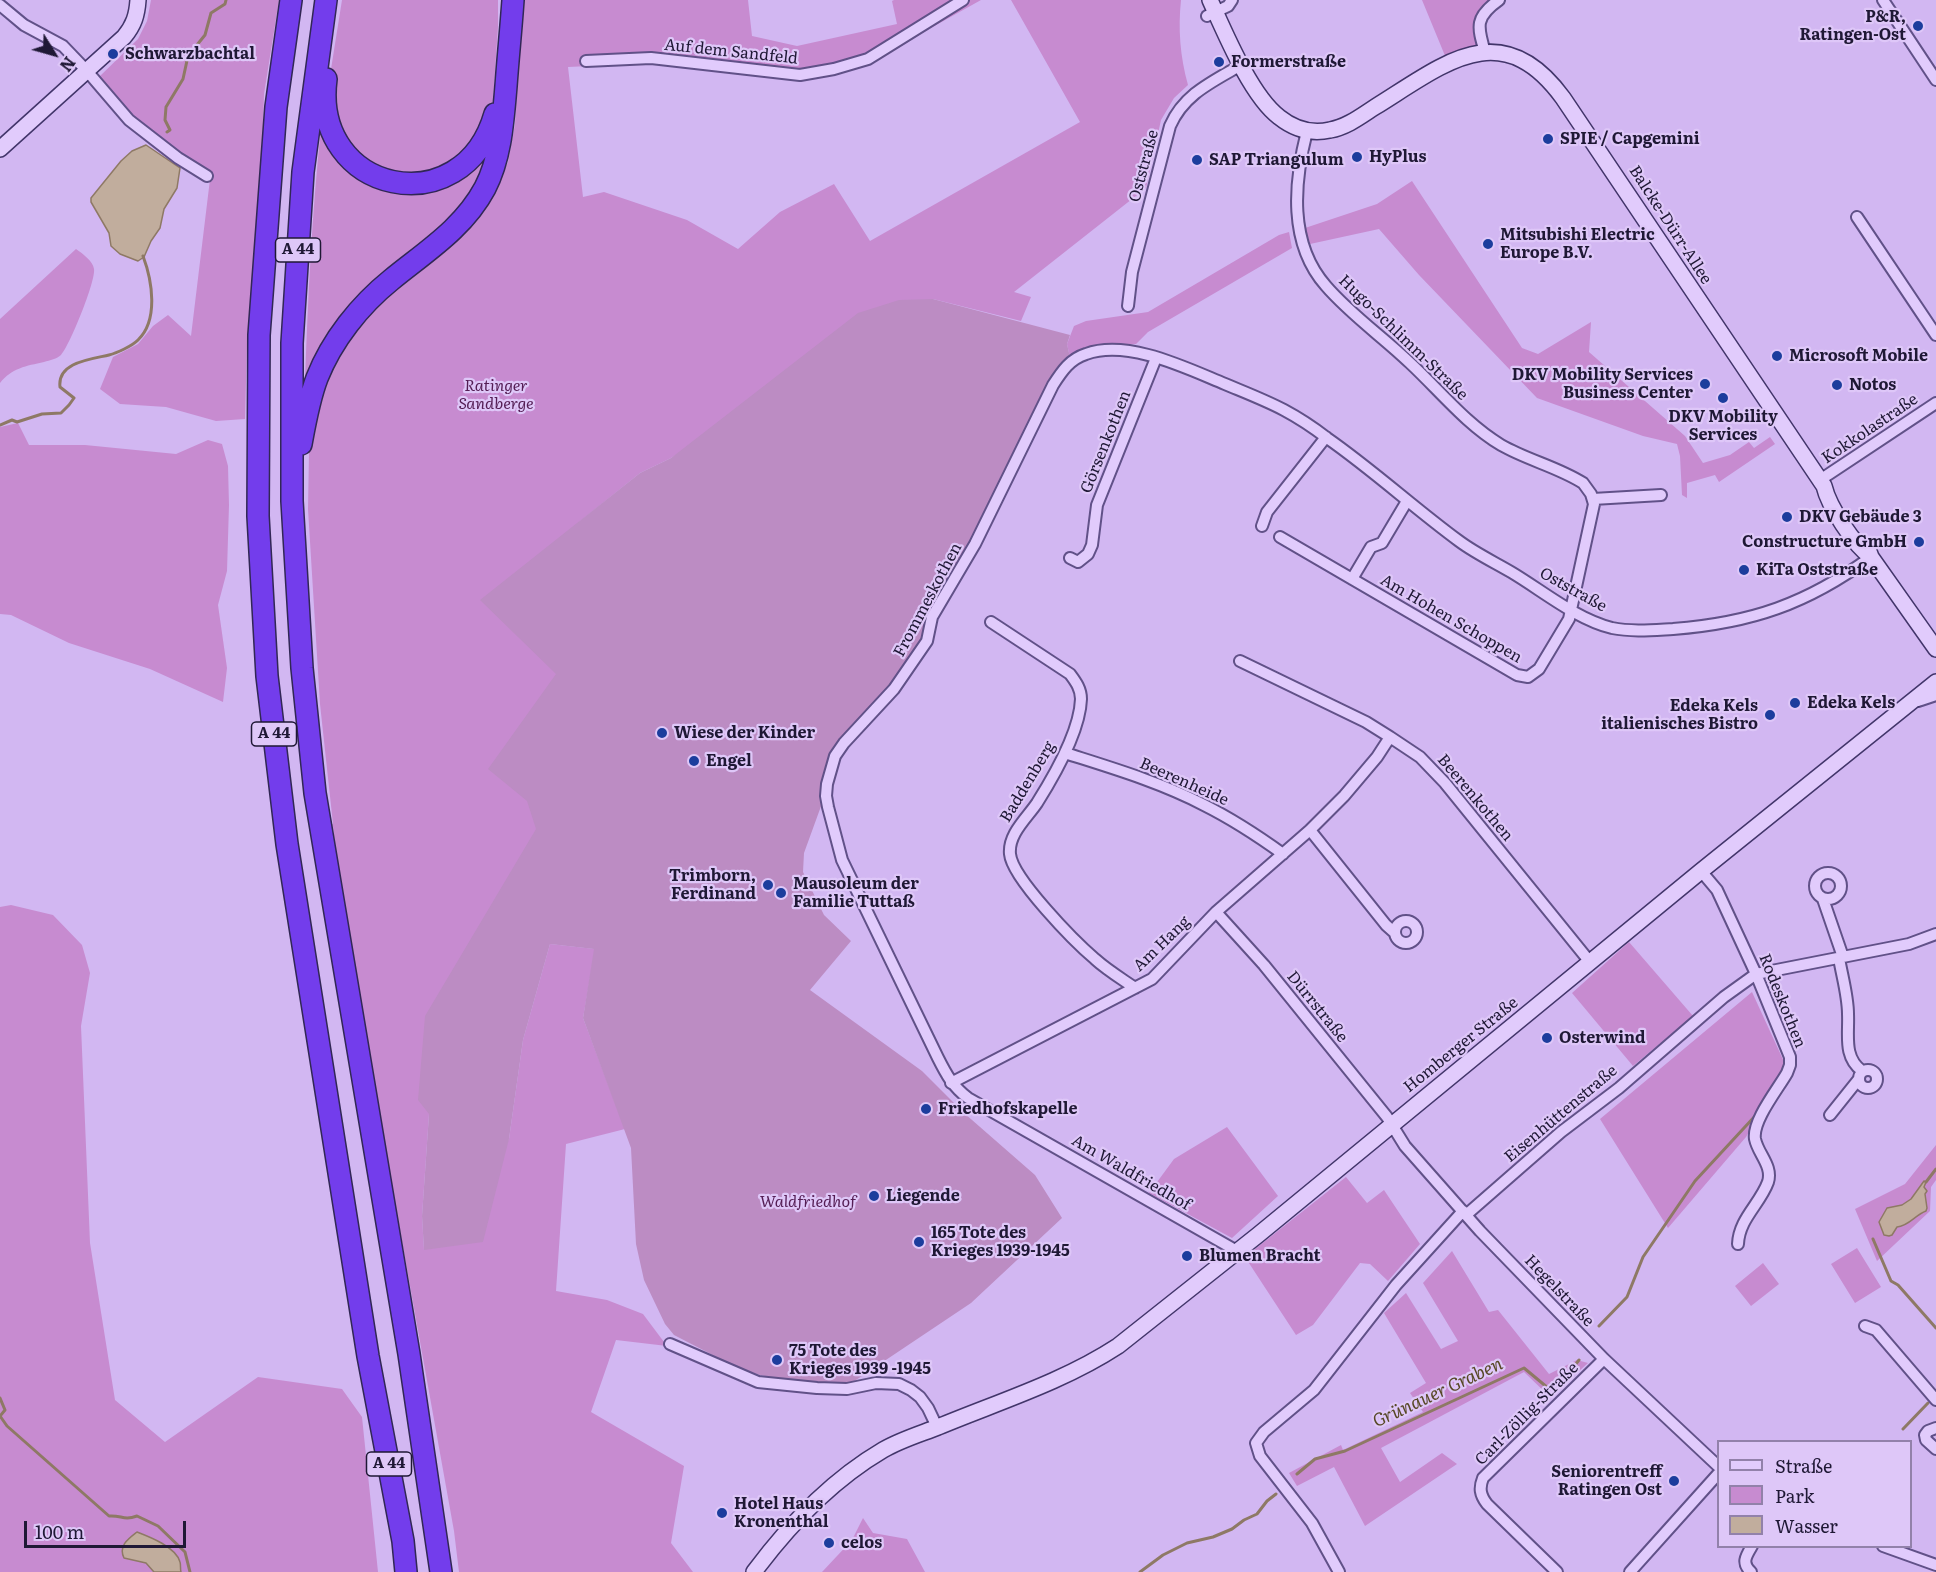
<!DOCTYPE html>
<meta charset="utf-8">
<style>
body{margin:0}
#map{position:relative;width:1936px;height:1572px;overflow:hidden;background:#d2b7f2;font-family:Literata,serif}
canvas{display:block}
.legend{position:absolute;left:1717px;top:1440px;width:195px;height:108px;box-sizing:border-box;background:#dec7f8;border:2px solid #9281aa;margin:0;padding:8px 10px;list-style:none;font-size:18px;color:#1f1835}
.legend li{display:flex;align-items:center;gap:12px;height:30px}
.legend b{width:30px;border:2px solid #9281aa}
.north{position:absolute;left:24px;top:24px;width:60px;height:60px;-webkit-text-stroke:4px #dec7f8;paint-order:stroke;rotate:127deg;font-size:16px;font-weight:700;line-height:24px;text-align:center;color:#1f1835}
.north::after{content:'';display:block;margin:auto;width:21px;height:27px;background:#1f1835;clip-path:polygon(50% 0,100% 100%,50% 72%,0 100%)}
.scale{position:absolute;left:24px;top:1521px;width:162px;height:27px;box-sizing:border-box;border:3px solid #1f1835;border-top:0;padding-left:8px;font-size:18px;line-height:21px;white-space:nowrap;color:#1f1835;-webkit-text-stroke:4px #dec7f8;paint-order:stroke}
</style>
<div id="map">
<canvas width="1936" height="1572"></canvas>
<ul class="legend">
<li><b style="height:8px;background:#e1cbfc"></b>Straße</li>
<li><b style="height:16px;background:#c78bd0"></b>Park</li>
<li><b style="height:16px;background:#c1ad9d"></b>Wasser</li>
</ul>
<div class="north">N</div>
<div class="scale">100 m</div>
</div>
<script>
const context = document.querySelector('canvas').getContext('2d');
context.lineJoin = 'round';
function fillPath(path, color) { context.fillStyle = color; context.fill(path, 'evenodd'); }
function strokePath(path, color, width, dash) { context.strokeStyle = color; context.lineWidth = width; context.lineCap = dash ? 'butt' : 'round'; context.setLineDash(dash || []); context.stroke(path); }
function write(font, color, halo, rows, align = 'center') {
  context.font = font + ' Literata,serif'; context.lineWidth = 4.5; context.setLineDash([]); context.textBaseline = 'middle'; context.strokeStyle = halo; context.fillStyle = color; for (const [text, x, y, turn = 0] of rows) {
    context.save(); context.translate(x, y); context.rotate((+turn || 0) * Math.PI / 180); context.textAlign = isNaN(turn) ? turn : align; if (halo) context.strokeText(text, 0, 0); context.fillText(text, 0, 0); context.restore();
  }
}
fillPath(new Path2D(`
 M151,0H279L264,94L262,163L247,344L245,419L216,421L166,407L120,404L100,389L113,357L138,344L153,326L168,315L191,336L211,171L182,157L131,118L99,77L138,39L147,21Z
 M342,0H498V27L493,101L489,122L470,153L412,178L360,161L329,105L328,88Z
 M521,0H748L752,36L797,46L897,24L892,1L894,0H981L929,29L872,64L838,74L804,80L654,63L568,67L583,197L604,192L687,220L738,249L780,212L834,184L870,241L1080,122L1011,0H1181C1178,29 1180,56 1188,85L1174,98L1161,120L1146,188L1014,292L1031,297L1021,321L933,299L671,458L640,473L579,522L600,707L547,825L429,1114L422,1216L424,1250L509,1139L523,1040L550,944L595,949L583,1018L625,1129L566,1144L556,1291L607,1300L643,1314L667,1346L616,1340L591,1412L684,1466L671,1543L693,1572H459L454,1531L342,907L333,827L327,825L333,824L320,704L308,509L309,453L316,416L326,383L346,344L375,306L491,197L508,162L515,124Z
 M1422,0H1499L1482,15L1485,52L1448,63Z
 M323,123L342,157L423,188L491,137L480,187L305,381C308,296 312,213 321,128Z
 M1412,181L1522,348L1538,354L1591,322L1589,352L1685,436L1703,463L1730,455L1749,442L1754,448L1770,437L1775,444L1719,482L1715,475L1687,483V498L1682,495L1680,456L1677,444L1643,436L1537,398L1419,275L1379,229L1310,244L1305,228L1377,204Z
 M1289,232L1292,248L1148,332L1136,344L1085,347L1078,357L1071,362L1067,344L1074,326L1086,321L1148,312L1279,235Z
 M76,249C83,254 93,261 94,269C96,281 69,347 61,355C57,359 50,360 44,362C26,366 12,368 0,383V319Z
 M18,423L29,445H85L176,454L208,440L222,444L228,466L229,505L227,571L218,605L227,668L223,702L150,669L69,643L11,615L0,614V427Z
 M11,905L53,915L82,945L90,973L81,1026L90,1243L115,1400L165,1442L258,1377L342,1389L362,1417L378,1572H0V907Z
 M1629,942L1693,1016L1633,1066L1572,993Z
 M1752,992L1786,1066L1746,1137L1668,1228L1600,1119Z
 M1227,1127L1278,1196L1232,1238L1149,1193L1174,1159Z
 M1936,1145V1180L1931,1187L1930,1211L1877,1261L1855,1209L1905,1184Z
 M1346,1177L1367,1203L1384,1190L1420,1244L1388,1281L1370,1264L1360,1263L1313,1325L1296,1335L1245,1257Z
 M1857,1248L1881,1287L1855,1303L1831,1264Z
 M1452,1251L1489,1312L1498,1310L1549,1374L1577,1360L1588,1363L1550,1397L1524,1372L1381,1448L1400,1482L1442,1453L1457,1464L1365,1526L1334,1467L1297,1486L1289,1473L1341,1445L1343,1450L1423,1412L1410,1393L1426,1383L1384,1313L1406,1293L1441,1349L1458,1341L1423,1283Z
 M1763,1263L1779,1284L1751,1306L1735,1286Z
 M863,1518L873,1533L907,1539L925,1572H822L852,1540Z`), '#c78bd0');
fillPath(new Path2D(`
 M933,299L1070,335L1067,344L1071,362L932,617L927,641L844,743L804,853L803,872L824,915L851,941L810,990L922,1071L964,1113L1035,1175L1062,1218L971,1303L853,1382L806,1384L760,1375L736,1367L674,1335L665,1324L644,1280L636,1244L631,1148L583,1018L594,949L550,944L523,1040L509,1139L483,1242L424,1250L422,1216L429,1114L418,1100L425,1016L536,829L527,801L488,769L556,674L480,600L640,473L671,458L858,313L899,300Z`), '#bc8cc3');
const water = new Path2D(`
 M146,145L180,168L177,188L164,209L160,228L151,241L144,257L138,261L120,254L111,246L109,233L91,202V198L121,161L132,151Z
 M1924,1181L1926,1182L1924,1187L1927,1191L1925,1194L1927,1208L1926,1211C1915,1215 1909,1226 1897,1227L1892,1235L1889,1236L1884,1235L1879,1222L1887,1208L1902,1205L1911,1199Z
 M137,1532C150,1537 176,1547 180,1562C181,1565 180,1569 181,1572H154L146,1563L124,1558C118,1546 128,1539 137,1532Z`);
fillPath(water, '#c1ad9d');
strokePath(water, '#8e7965', 1.5);
strokePath(new Path2D(`
 M167,132L170,130L165,120L166,107L183,79L188,56L205,35L211,13L225,4L226,0
 M0,425L12,420L17,422L42,414L61,413L69,405L74,398L60,387C57,362 92,359 109,355C117,353 132,346 138,340C159,320 152,280 143,256
 M1926,1182L1936,1169
 M1873,1239L1891,1281L1898,1285L1936,1328
 M1599,1326L1627,1297L1643,1257L1695,1181L1756,1115
 M0,1398L5,1410L0,1416
 M0,1416L7,1426L109,1516C122,1515 123,1521 137,1516L158,1526L185,1552L190,1572
 M1903,1429L1928,1403
 M1297,1474L1315,1459L1345,1451L1524,1368L1548,1388L1559,1385L1579,1360
 M1140,1572L1163,1555L1187,1543L1213,1537L1232,1529L1244,1520L1257,1514L1267,1501L1276,1494`), '#8e7965', 3);
const street = new Path2D(`
 M1883,0L1936,80
 M0,5L24,25L63,46L87,71L129,120L178,158L207,176
 M1207,16L1228,6L1232,0
 M1485,52C1477,26 1475,17 1499,0
 M586,61L651,58L800,75L834,69L868,59L963,0
 M1857,217L1936,335
 M1128,306L1132,272L1170,126C1184,94 1212,82 1241,65
 M1820,480L1936,403
 M1593,499L1661,495
 M1262,526L1267,512L1326,437
 M1280,537L1517,675L1528,677L1539,669L1569,619L1594,504L1591,494L1583,483C1558,467 1527,460 1501,445C1466,424 1440,391 1410,363C1383,337 1351,315 1326,286C1288,243 1294,182 1307,131
 M1070,558L1078,562L1088,554L1092,545L1097,505L1156,358
 M1352,579L1371,547L1382,543L1407,501
 M991,622L1070,674C1076,682 1081,689 1081,699C1080,730 1054,776 1037,803C1027,818 1008,834 1010,854C1012,878 1075,942 1095,959C1107,970 1122,979 1135,988
 M1240,661L1366,722L1390,737L1420,757L1445,783L1590,962
 M1918,701L1936,695
 M1065,753C1112,768 1160,782 1204,805C1232,819 1258,836 1283,854
 M1310,830L1386,925L1395,933
 M1701,871L1717,890L1756,974L1790,1057V1065L1787,1073C1778,1089 1752,1121 1755,1139C1758,1154 1773,1166 1768,1182C1760,1204 1739,1219 1738,1244
 M1815 886a13 13 0 1 1 26 0a13 13 0 1 1-26 0Z
 M1823,899L1843,957
 M1216,912L1264,965L1387,1117L1405,1146L1480,1231L1604,1359L1718,1466
 M1395 932a11 11 0 1 1 22 0a11 11 0 1 1-22 0Z
 M1839,958C1842,976 1848,996 1848,1014C1849,1035 1843,1057 1862,1071
 M1859 1079a9 9 0 1 1 18 0a9 9 0 1 1-18 0Z
 M951,1083L1152,979L1216,912L1310,830L1344,796L1377,757L1390,737
 M1830,1115L1858,1080
 M1466,1215L1561,1132L1619,1088L1724,997L1756,974L1909,944L1936,934
 M1237,1251L968,1098C953,1087 946,1074 938,1058L842,860L828,807L826,796L827,784L835,756L844,743L894,689L927,641L932,617L975,544L1053,385C1062,371 1070,359 1086,354C1128,339 1186,368 1225,384C1244,392 1265,400 1284,410C1299,418 1314,428 1327,438C1373,470 1414,508 1459,541C1475,553 1494,562 1511,572C1543,591 1576,619 1612,628C1632,632 1653,630 1673,629C1751,623 1807,604 1871,557
 M1865,1326L1876,1330L1936,1400
 M670,1344L758,1382L817,1388L847,1389L876,1383L899,1384L911,1390L920,1397L928,1408L937,1427
 M1936,1428L1928,1431L1925,1435L1926,1440L1936,1449
 M1883,1546L1936,1565
 M1339,1572L1312,1523L1260,1456L1256,1443L1264,1432L1314,1390L1396,1285L1463,1211
 M1557,1572L1487,1504C1480,1495 1479,1488 1483,1478L1604,1359
 M1630,1572L1718,1474
 M1751,1572C1741,1563 1746,1556 1752,1546`);
const secondary = new Path2D(`
 M1210,0C1225,33 1251,96 1279,117C1294,129 1312,134 1330,130C1347,127 1361,116 1375,107C1443,65 1501,13 1563,98L1824,486C1829,507 1854,545 1871,557
 M0,149L124,37C134,25 137,15 138,0
 M1868,549L1871,557L1936,649
 M754,1572C789,1525 832,1480 883,1450C900,1440 920,1434 938,1427C998,1402 1063,1382 1118,1346L1258,1235L1701,871L1936,682`);
const highway = new Path2D(`
 M291,0L276,107L259,335L258,516L267,676L287,844L368,1356L403,1541L406,1572
 M326,0L303,172L292,343V501L302,668L315,793L409,1354L441,1572
 M326,79C311,194 463,226 495,114
 M301,444C305,422 309,399 317,378C332,340 360,305 391,280C425,252 463,229 485,188C501,157 503,121 506,86C508,58 511,29 513,0`);
strokePath(street, '#615188', 14);
strokePath(secondary, '#42356a', 18);
strokePath(highway, '#312755', 24);
strokePath(street, '#e1cbfc', 10);
strokePath(secondary, '#e1cbfc', 15);
strokePath(highway, '#733dec', 21);
for (const [x, y, r, color] of [
 [1918,26,6,"#1c3d9d"],
 [113,54,6,"#1c3d9d"],
 [1219,62,6,"#1c3d9d"],
 [1548,139,6,"#1c3d9d"],
 [1357,157,6,"#1c3d9d"],
 [1197,160,6,"#1c3d9d"],
 [1488,244,6,"#1c3d9d"],
 [1777,356,6,"#1c3d9d"],
 [1705,384,6,"#1c3d9d"],
 [1837,385,6,"#1c3d9d"],
 [1723,398,6,"#1c3d9d"],
 [1787,517,6,"#1c3d9d"],
 [1919,542,6,"#1c3d9d"],
 [1744,570,6,"#1c3d9d"],
 [1795,703,6,"#1c3d9d"],
 [1770,715,6,"#1c3d9d"],
 [662,733,6,"#1c3d9d"],
 [694,761,6,"#1c3d9d"],
 [768,885,6,"#1c3d9d"],
 [781,893,6,"#1c3d9d"],
 [1547,1038,6,"#1c3d9d"],
 [926,1109,6,"#1c3d9d"],
 [874,1196,6,"#1c3d9d"],
 [919,1242,6,"#1c3d9d"],
 [1187,1256,6,"#1c3d9d"],
 [777,1360,6,"#1c3d9d"],
 [1674,1481,6,"#1c3d9d"],
 [722,1513,6,"#1c3d9d"],
 [829,1543,6,"#1c3d9d"]
]) { const dot = new Path2D(); dot.arc(x, y, r, 0, 2 * Math.PI); context.fillStyle = color; context.fill(dot); strokePath(dot, '#dec7f8', 2); }
for (const [x, y, w] of [
 [298,250,45],
 [274,734,45],
 [389,1464,45]
]) { const box = new Path2D(); box.roundRect(x - w / 2, y - 12, w, 24, 4.5); context.fillStyle = '#dec7f8'; context.fill(box); strokePath(box, '#1f1835', 1.5); }
write('bold 15px', '#1f1835', null, [
 ["A 44",298,250],
 ["A 44",274,734],
 ["A 44",389,1464]
]);
write('bold 16px', '#1f1835', '#dec7f8', [
 ["P&R,",1906,17,"right"],
 ["Ratingen-Ost",1906,35,"right"],
 ["Schwarzbachtal",125,54],
 ["Formerstraße",1231,62],
 ["SPIE / Capgemini",1560,139],
 ["HyPlus",1369,157],
 ["SAP Triangulum",1209,160],
 ["Mitsubishi Electric",1500,235],
 ["Europe B.V.",1500,253],
 ["Microsoft Mobile",1789,356],
 ["DKV Mobility Services",1693,375,"right"],
 ["Business Center",1693,393,"right"],
 ["Notos",1849,385],
 ["DKV Mobility",1723,417,"center"],
 ["Services",1723,435,"center"],
 ["DKV Gebäude 3",1799,517],
 ["Constructure GmbH",1907,542,"right"],
 ["KiTa Oststraße",1756,570],
 ["Edeka Kels",1807,703],
 ["Edeka Kels",1758,706,"right"],
 ["italienisches Bistro",1758,724,"right"],
 ["Wiese der Kinder",674,733],
 ["Engel",706,761],
 ["Trimborn,",756,876,"right"],
 ["Ferdinand",756,894,"right"],
 ["Mausoleum der",793,884],
 ["Familie Tuttaß",793,902],
 ["Osterwind",1559,1038],
 ["Friedhofskapelle",938,1109],
 ["Liegende",886,1196],
 ["165 Tote des",931,1233],
 ["Krieges 1939-1945",931,1251],
 ["Blumen Bracht",1199,1256],
 ["75 Tote des",789,1351],
 ["Krieges 1939 -1945",789,1369],
 ["Seniorentreff",1662,1472,"right"],
 ["Ratingen Ost",1662,1490,"right"],
 ["Hotel Haus",734,1504],
 ["Kronenthal",734,1522],
 ["celos",841,1543]
], 'left');
write('16px', '#1f1835', '#dec7f8', [
 ["Auf dem Sandfeld",731,52,6],
 ["Oststraße",1144,166,-75],
 ["Balcke-Dürr-Allee",1670,225,57],
 ["Hugo-Schlimm-Straße",1403,338,44],
 ["Kokkolastraße",1870,429,-34],
 ["Görsenkothen",1106,442,-68],
 ["Oststraße",1573,590,29],
 ["Frommeskothen",928,600,-62],
 ["Am Hohen Schoppen",1451,619,30],
 ["Baddenberg",1028,782,-59],
 ["Beerenheide",1184,782,24],
 ["Beerenkothen",1475,798,50],
 ["Am Hang",1162,944,-44],
 ["Rodeskothen",1782,1001,68],
 ["Dürrstraße",1317,1007,51],
 ["Homberger Straße",1461,1045,-39],
 ["Eisenhüttenstraße",1561,1114,-40],
 ["Am Waldfriedhof",1131,1173,30],
 ["Hegelstraße",1559,1291,46],
 ["Carl-Zöllig-Straße",1527,1414,-45]
]);
write('italic 16px', '#541d54', '#dec7f8', [
 ["Ratinger",496,386],
 ["Sandberge",496,404],
 ["Waldfriedhof",808,1202]
]);
write('italic 18px', '#574826', '#dec7f8', [
 ["Grünauer Graben",1438,1393,-25]
]);
</script>
